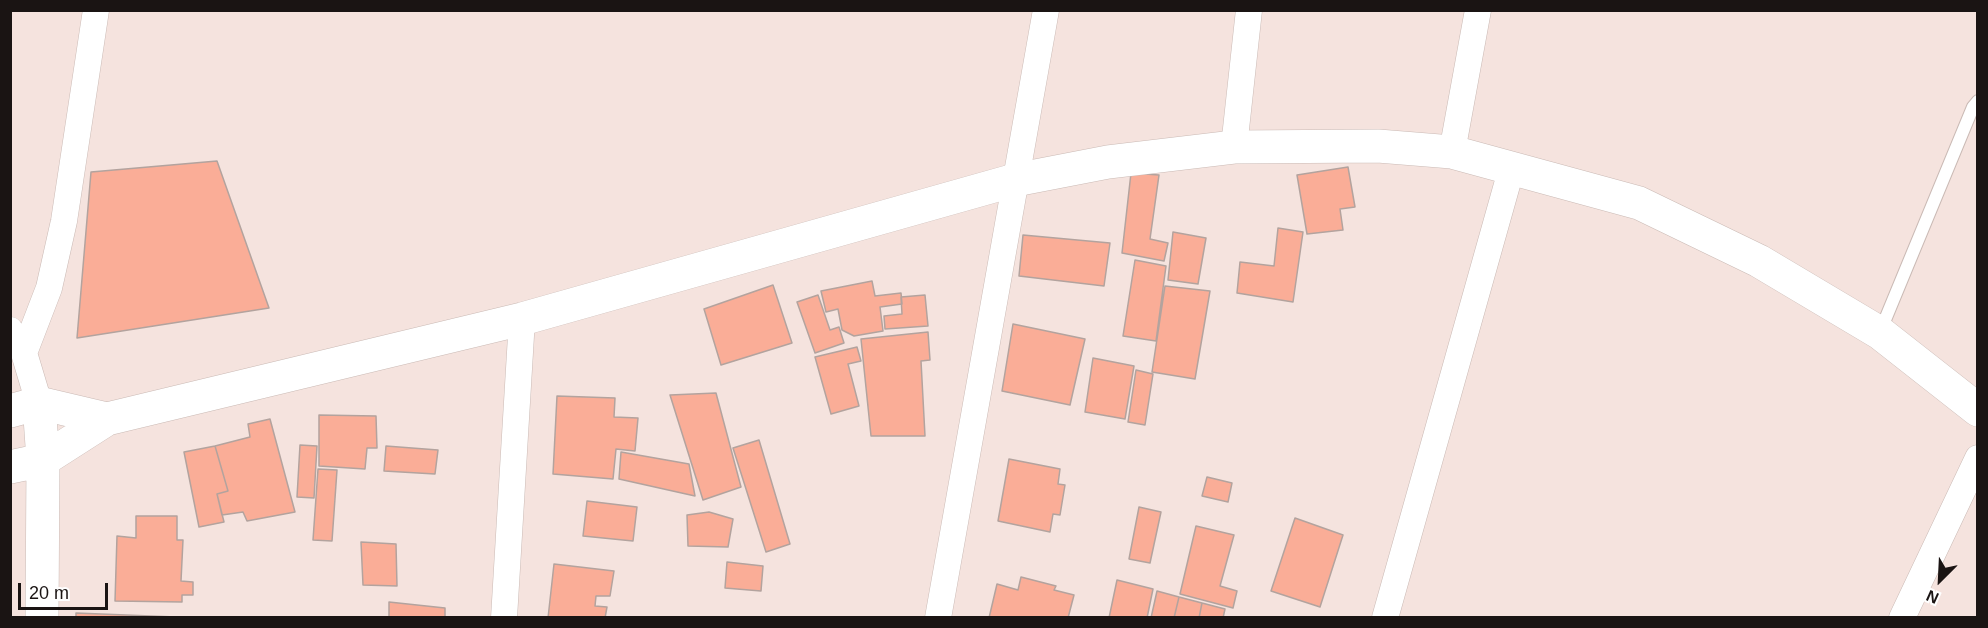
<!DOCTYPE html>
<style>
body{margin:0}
#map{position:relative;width:1988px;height:628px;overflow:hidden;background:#f5e3de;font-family:Helvetica,sans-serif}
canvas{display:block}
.frame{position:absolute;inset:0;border:12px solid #1a1413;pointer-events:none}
.north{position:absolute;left:1910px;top:550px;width:60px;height:60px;-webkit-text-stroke:4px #fff;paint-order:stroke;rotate:204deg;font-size:16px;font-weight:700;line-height:24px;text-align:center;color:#1a1413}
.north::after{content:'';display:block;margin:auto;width:21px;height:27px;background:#1a1413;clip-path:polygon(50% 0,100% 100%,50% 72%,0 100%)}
.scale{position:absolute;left:18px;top:583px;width:90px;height:27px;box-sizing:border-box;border:3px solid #1a1413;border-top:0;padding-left:8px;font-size:18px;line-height:21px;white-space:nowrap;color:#1a1413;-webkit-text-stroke:4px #fff;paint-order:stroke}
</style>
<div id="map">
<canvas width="1988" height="628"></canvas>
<div class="frame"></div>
<div class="north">N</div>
<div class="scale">20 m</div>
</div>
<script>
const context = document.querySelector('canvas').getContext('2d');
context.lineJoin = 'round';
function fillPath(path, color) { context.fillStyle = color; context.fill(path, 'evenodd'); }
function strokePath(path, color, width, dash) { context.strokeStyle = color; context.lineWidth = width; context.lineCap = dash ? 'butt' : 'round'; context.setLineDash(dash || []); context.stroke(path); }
const building = new Path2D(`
 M217,161L269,308L77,338L91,172Z
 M1348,167L1355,207L1340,209L1343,230L1307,234L1297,175Z
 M1131,173L1159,175L1150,239L1168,243L1164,261L1122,253Z
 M1278,228L1303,232L1293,302L1237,293L1240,262L1274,266Z
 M1173,232L1206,238L1198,284L1168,280Z
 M1023,235L1110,243L1104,286L1019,276Z
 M1135,260L1166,266L1156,341L1123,336Z
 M872,281L875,296L901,293L902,304L880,307L883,331L854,336L842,330L838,309L826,312L821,291Z
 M773,285L792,343L721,365L704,309Z
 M1165,286L1210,291L1195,379L1152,372Z
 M818,295L830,330L839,327L844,343L815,353L797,302Z
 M925,295L928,326L885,329L884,316L902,314L901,297Z
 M1013,324L1085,339L1070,405L1002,391Z
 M928,332L930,360L921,361L925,436H871L861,339Z
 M857,347L861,361L848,364L859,406L831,414L815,357Z
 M1093,358L1134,366L1125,419L1085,412Z
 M1136,370L1153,374L1145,425L1128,422Z
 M716,393L741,487L703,500L670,395Z
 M557,396L615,398L614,417L638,418L635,451L616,449L613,479L553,474Z
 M319,415L376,416L377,448H367L365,469L319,466Z
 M270,419L295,512L247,521L243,512L222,515L217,494L228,491L215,446L250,437L248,424Z
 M759,440L790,544L766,552L733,448Z
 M300,445L317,446L314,498L297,497Z
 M215,446L228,491L217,494L224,522L199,527L184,452Z
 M386,446L438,450L435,474L384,471Z
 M621,452L689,464L695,496L619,479Z
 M1009,459L1060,469L1058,484L1065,485L1060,515L1053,514L1050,532L998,521Z
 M318,469L337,470L332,541L313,540Z
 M1207,477L1232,483L1228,502L1202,496Z
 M587,501L637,507L633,541L583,536Z
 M1139,507L1161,512L1150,563L1129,559Z
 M709,512L733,519L728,547L688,546L687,515Z
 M136,516H177V540H183L181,581L193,582V595H182V602L115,601L117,536L136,538Z
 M1295,518L1343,535L1320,607L1271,591Z
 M1196,526L1234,535L1220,586L1237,591L1233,608L1180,594Z
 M361,542L396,544L397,586L363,585Z
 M727,562L763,566L761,591L725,588Z
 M554,564L614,571L610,596H596L595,606L607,607L605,618H548Z
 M1021,577L1056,586L1054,590L1074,595L1068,618H989L997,584L1018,590Z
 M1117,580L1153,589L1147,618H1109Z
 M1157,591L1179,597L1174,618H1151Z
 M1179,597L1202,603L1199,618H1174Z
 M389,602L445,608V618H389Z
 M1202,603L1225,609L1223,618H1199Z
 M76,613L201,618H76Z`);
fillPath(building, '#faad97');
strokePath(building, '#b3a39e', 1.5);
const lane = new Path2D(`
 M1880,332L1973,107L1978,101`);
const street = new Path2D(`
 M1234,147L1249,10
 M1452,152L1478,10
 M10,330L24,353L39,403
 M24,353L49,288L64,221L96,10
 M504,618L522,319
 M938,618L1046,10
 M1385,618L1512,167
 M1902,618L1978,458`);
const secondary = new Path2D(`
 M39,403L43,460L42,618
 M10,411L39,403L107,419
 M10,467L43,460L107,419L522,319L1015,180L1108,162L1234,147L1378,146L1452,152L1639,203L1759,261L1880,333L1978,410`);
strokePath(lane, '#cabab5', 14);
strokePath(street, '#cabab5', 27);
strokePath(secondary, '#cabab5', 34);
strokePath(lane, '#fff', 12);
strokePath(street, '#fff', 26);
strokePath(secondary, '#fff', 33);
</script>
